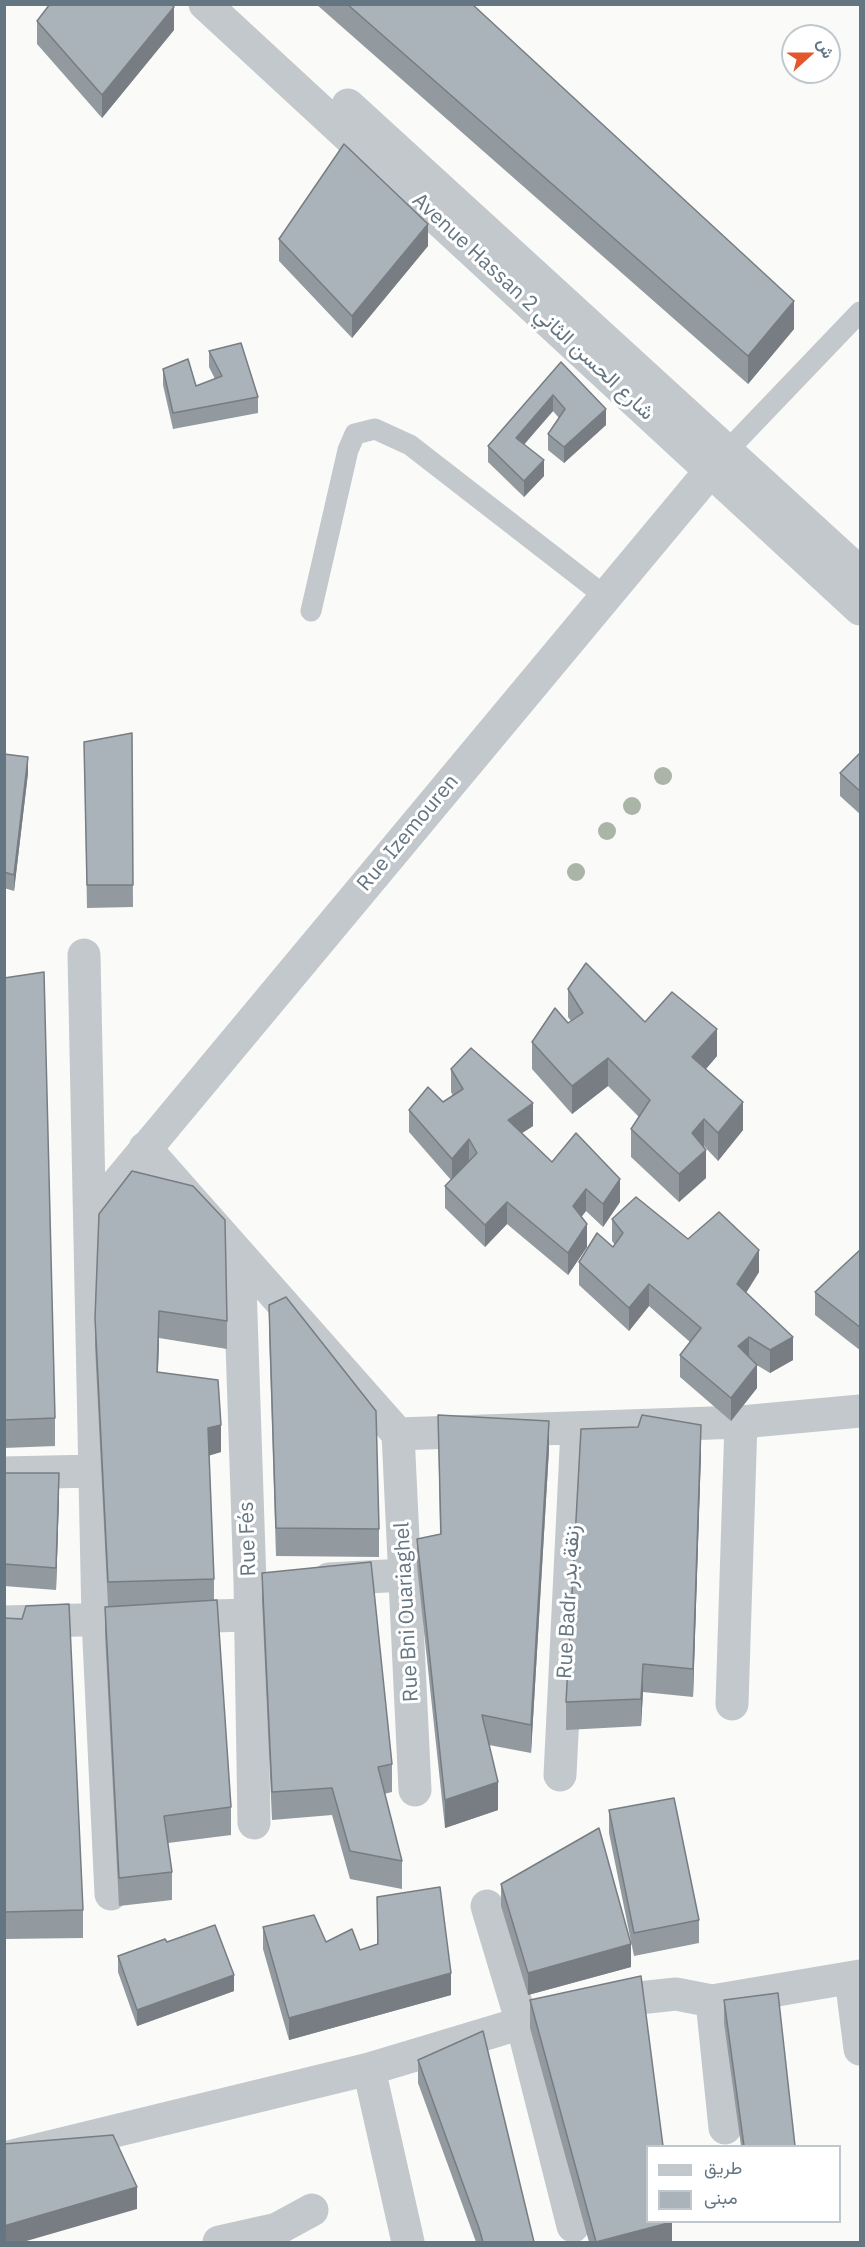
<!DOCTYPE html>
<meta charset="utf-8">
<style>
body{margin:0}
#map{position:relative;width:865px;height:2247px;overflow:hidden;background:#fafaf8;font-family:"IBM Plex Sans",Vazirmatn,sans-serif}
canvas{display:block}
.frame{position:absolute;inset:0;border:6px solid #657683;pointer-events:none}
.legend{position:absolute;left:646px;top:2145px;width:195px;height:78px;box-sizing:border-box;background:#fff;border:2px solid #c1c8cd;margin:0;padding:8px 10px;list-style:none;font-size:18px;color:#657683}
.legend li{display:flex;align-items:center;gap:12px;height:30px}
.legend b{width:30px;border:2px solid #c1c8cd}
.north{position:absolute;left:781px;top:24px;width:60px;height:60px;box-sizing:border-box;background:#fff;border:2px solid #c1c8cd;border-radius:50%;rotate:69deg;font-size:16px;font-weight:700;line-height:24px;text-align:center;color:#657683}
.north::after{content:'';display:block;margin:auto;width:21px;height:27px;background:#e4572e;clip-path:polygon(50% 0,100% 100%,50% 72%,0 100%)}
</style>
<div id="map">
<canvas width="865" height="2247"></canvas>
<div class="frame"></div>
<ul class="legend">
<li><b style="height:8px;background:#c3c8cc"></b>طريق</li>
<li><b style="height:16px;background:#aab3b9"></b>مبنى</li>
</ul>
<div class="north">ش</div>
</div>
<script>
const context = document.querySelector('canvas').getContext('2d');
context.lineJoin = 'round';
function strokePath(path, color, width, dash) { context.strokeStyle = color; context.lineWidth = width; context.lineCap = dash ? 'butt' : 'round'; context.setLineDash(dash || []); context.stroke(path); }
function fillPath(path, color) { context.fillStyle = color; context.fill(path, 'evenodd'); }
function write(font, color, halo, rows, align = 'center') {
  context.font = font + ' "IBM Plex Sans",Vazirmatn,sans-serif'; context.lineWidth = 6; context.setLineDash([]); context.textBaseline = 'middle'; context.strokeStyle = halo; context.fillStyle = color; for (const [text, x, y, turn = 0] of rows) {
    context.save(); context.translate(x, y); context.rotate((+turn || 0) * Math.PI / 180); context.textAlign = isNaN(turn) ? turn : align; if (halo) context.strokeText(text, 0, 0); context.fillText(text, 0, 0); context.restore();
  }
}
strokePath(new Path2D(`
 M727,451L860,312
 M311,611L348,450L355,434L375,429L410,445L606,597`), '#c3c8cc', 21);
strokePath(new Path2D(`
 M84,955L98,1620L111,1894
 M145,1148L398,1434L741,1422L860,1411
 M90,1216L727,451
 M239,1255L250,1583L254,1823
 M398,1434L415,1790
 M4,1473L95,1471
 M329,1579L405,1575
 M174,1617L250,1615
 M4,1622L119,1619
 M732,1704L741,1422
 M560,1775L577,1429
 M487,1906L522,2023L573,2226
 M851,1978L860,2049
 M712,2001L725,2128
 M369,2069L408,2242
 M4,2158L369,2069L522,2023L601,2002L676,1994L712,2001L860,1976
 M219,2242L277,2229L312,2210`), '#c3c8cc', 33);
strokePath(new Path2D(`
 M205,4L860,609
 M348,105L860,573`), '#c3c8cc', 33);
context.fillStyle = '#aab4a7';
for (const [x, y] of [
 [663,776],
 [632,806],
 [607,831],
 [576,872]
]) { context.beginPath(); context.arc(x, y, 9, 0, 2 * Math.PI); context.fill(); }
fillPath(new Path2D(`
 M316,4H472L794,329L748,384Z
 M37,21L174,30L102,118L37,44Z
 M279,239L428,246L352,338L279,261Z
 M209,351L258,397V413L173,429L163,385V369L196,386L215,379L209,367Z
 M561,362L606,425L564,463L548,450V434L559,418L553,411L524,444L544,476L524,497L488,462V446Z
 M132,733L133,907L87,908L84,742Z
 M861,752V815L840,796V773Z
 M4,754L28,773L14,891L4,888Z
 M4,978L55,1418V1446L4,1448Z
 M568,989L645,1022L717,1056L706,1069L743,1130L718,1161L704,1146L706,1178L679,1202L631,1157V1129L639,1117L608,1086L572,1114L532,1069V1042L571,1021L568,1017Z
 M451,1069L533,1126L522,1133L552,1162L620,1202L603,1227L586,1211L581,1217L587,1247L568,1275L507,1224L485,1247L445,1208V1186L451,1180L409,1132V1110L443,1102L453,1096L451,1092Z
 M99,1214L227,1321V1349L159,1338L158,1372L221,1452L209,1455L214,1579V1600L231,1807V1835L168,1843L172,1872V1900L119,1906L105,1634V1607L108,1606L95,1346V1318Z
 M612,1219L688,1239L759,1272L746,1293L793,1360L770,1373L755,1364L757,1388L731,1421L680,1377V1355L690,1342L649,1306L629,1331L579,1285V1262L613,1247L615,1245L612,1241Z
 M861,1249V1351L815,1315V1292Z
 M269,1305L379,1529V1557L276,1556L269,1333Z
 M438,1415L549,1449L531,1753L489,1745L498,1810L445,1828L417,1566V1539L440,1534Z
 M701,1453L693,1697L643,1692L641,1726L566,1730V1702Z
 M4,1473L59,1495L56,1590L4,1586Z
 M262,1573L392,1764V1792L384,1794L402,1861V1889L350,1879L332,1815L272,1820L262,1600Z
 M4,1618L83,1910V1938L4,1939Z
 M609,1810L699,1920V1943L634,1956L609,1833Z
 M501,1884L631,1967L528,1995L501,1906Z
 M377,1897L451,1995L289,2040L263,1949V1927L360,1950L377,1944Z
 M167,1942L234,1991L137,2026L118,1972V1956Z
 M530,2000L672,2242H589L530,2028Z
 M724,2000L795,2146H741L724,2023Z
 M418,2060L534,2242H476L418,2083Z`), '#929a9f');
fillPath(new Path2D(`
 M174,7V30L102,118V95Z
 M428,224V246L352,338V316Z
 M794,301V329L748,384V356Z
 M553,395V411L516,454V438Z
 M606,409V425L564,463V447Z
 M544,460V476L524,497V481Z
 M28,757V773L14,891V875Z
 M717,1029V1056L692,1085V1057Z
 M608,1058V1086L572,1114V1086Z
 M743,1102V1130L718,1161V1133Z
 M533,1103V1126L508,1142V1120Z
 M704,1119V1146L692,1160V1133Z
 M469,1139V1162L452,1181V1159Z
 M706,1150V1178L679,1202V1174Z
 M620,1179V1202L603,1227V1204Z
 M586,1189V1211L573,1228V1206Z
 M507,1202V1224L485,1247V1225Z
 M587,1224V1247L568,1275V1253Z
 M759,1250V1272L737,1307V1284Z
 M649,1284V1306L629,1331V1308Z
 M159,1311V1338L157,1400V1372Z
 M749,1337V1360L738,1346Z
 M793,1337V1360L770,1373V1350Z
 M757,1365V1388L731,1421V1398Z
 M549,1421V1449L531,1753V1725Z
 M221,1425V1452L208,1456V1428Z
 M701,1425V1453L693,1697V1669Z
 M59,1473V1495L56,1590V1568Z
 M643,1664V1692L641,1726V1699Z
 M498,1782V1810L445,1828V1800Z
 M631,1944V1967L528,1995V1973Z
 M451,1973V1995L289,2040V2018Z
 M234,1975V1991L137,2026V2010Z
 M137,2187V2209L23,2242H4V2226Z
 M672,2222V2242H598Z`), '#777d82');
const building = new Path2D(`
 M50,4H171L174,7L102,95L37,21Z
 M347,4H472L794,301L748,356Z
 M344,144L428,224L352,316L279,239Z
 M241,343L258,397L173,413L163,369L188,359L196,386L222,376L209,351Z
 M561,362L606,409L564,447L548,434L565,409L553,395L516,438L544,460L524,481L488,446Z
 M132,733L133,885H87L84,742Z
 M861,752V792L840,773Z
 M4,754L28,757L14,875L4,872Z
 M586,963L645,1022L672,992L717,1029L692,1057L743,1102L718,1133L704,1119L692,1133L706,1150L679,1174L631,1129L650,1100L608,1058L572,1086L532,1042L555,1008L568,1023L583,1013L568,989Z
 M44,972L55,1418L4,1420V978Z
 M471,1048L533,1103L508,1120L552,1162L576,1133L620,1179L603,1204L586,1189L573,1206L587,1224L568,1253L507,1202L485,1225L445,1186L477,1153L469,1139L452,1159L409,1110L428,1087L443,1102L463,1089L451,1069Z
 M132,1171L193,1186L225,1220L227,1321L159,1311L157,1372L218,1380L221,1425L208,1428L214,1579L108,1582L95,1318L99,1214Z
 M636,1197L688,1239L719,1212L759,1250L737,1284L793,1337L770,1350L749,1337L738,1346L757,1365L731,1398L680,1355L701,1328L649,1284L629,1308L579,1262L597,1233L613,1247L623,1233L612,1219Z
 M861,1249V1328L815,1292Z
 M286,1297L376,1411L379,1529L276,1528L269,1305Z
 M438,1415L549,1421L531,1725L482,1715L498,1782L445,1800L417,1539L441,1534Z
 M642,1415L701,1425L693,1669L643,1664L641,1699L566,1702L581,1429L638,1427Z
 M4,1473H59L56,1568L4,1564Z
 M371,1562L392,1764L378,1767L402,1861L350,1851L332,1788L272,1792L262,1573Z
 M217,1600L231,1807L164,1816L172,1872L119,1878L105,1607Z
 M69,1604L83,1910L4,1912V1618L22,1619L26,1606Z
 M674,1798L699,1920L634,1933L609,1810Z
 M599,1828L631,1944L528,1973L501,1884Z
 M440,1887L451,1973L289,2018L263,1927L314,1915L326,1942L352,1929L360,1950L378,1944L377,1897Z
 M215,1925L234,1975L137,2010L118,1956L165,1939L167,1942Z
 M641,1976L663,2146H648V2222H672L596,2242L530,2000Z
 M778,1993L795,2146H744L724,2000Z
 M483,2031L534,2242H483L479,2228L418,2060Z
 M113,2135L137,2187L4,2226V2144Z`);
fillPath(building, '#aab3b9');
strokePath(building, '#777d82', 1.5);
write('21px', '#657683', '#fff', [
 ["Avenue Hassan 2 شارع الحسن الثاني",533,307,43],
 ["Rue Izemouren",408,833,-50],
 ["Rue Fés",248,1539,-92],
 ["Rue Badr زنقة بدر",569,1602,-87],
 ["Rue Bni Ouariaghel",407,1612,-93]
]);
</script>
